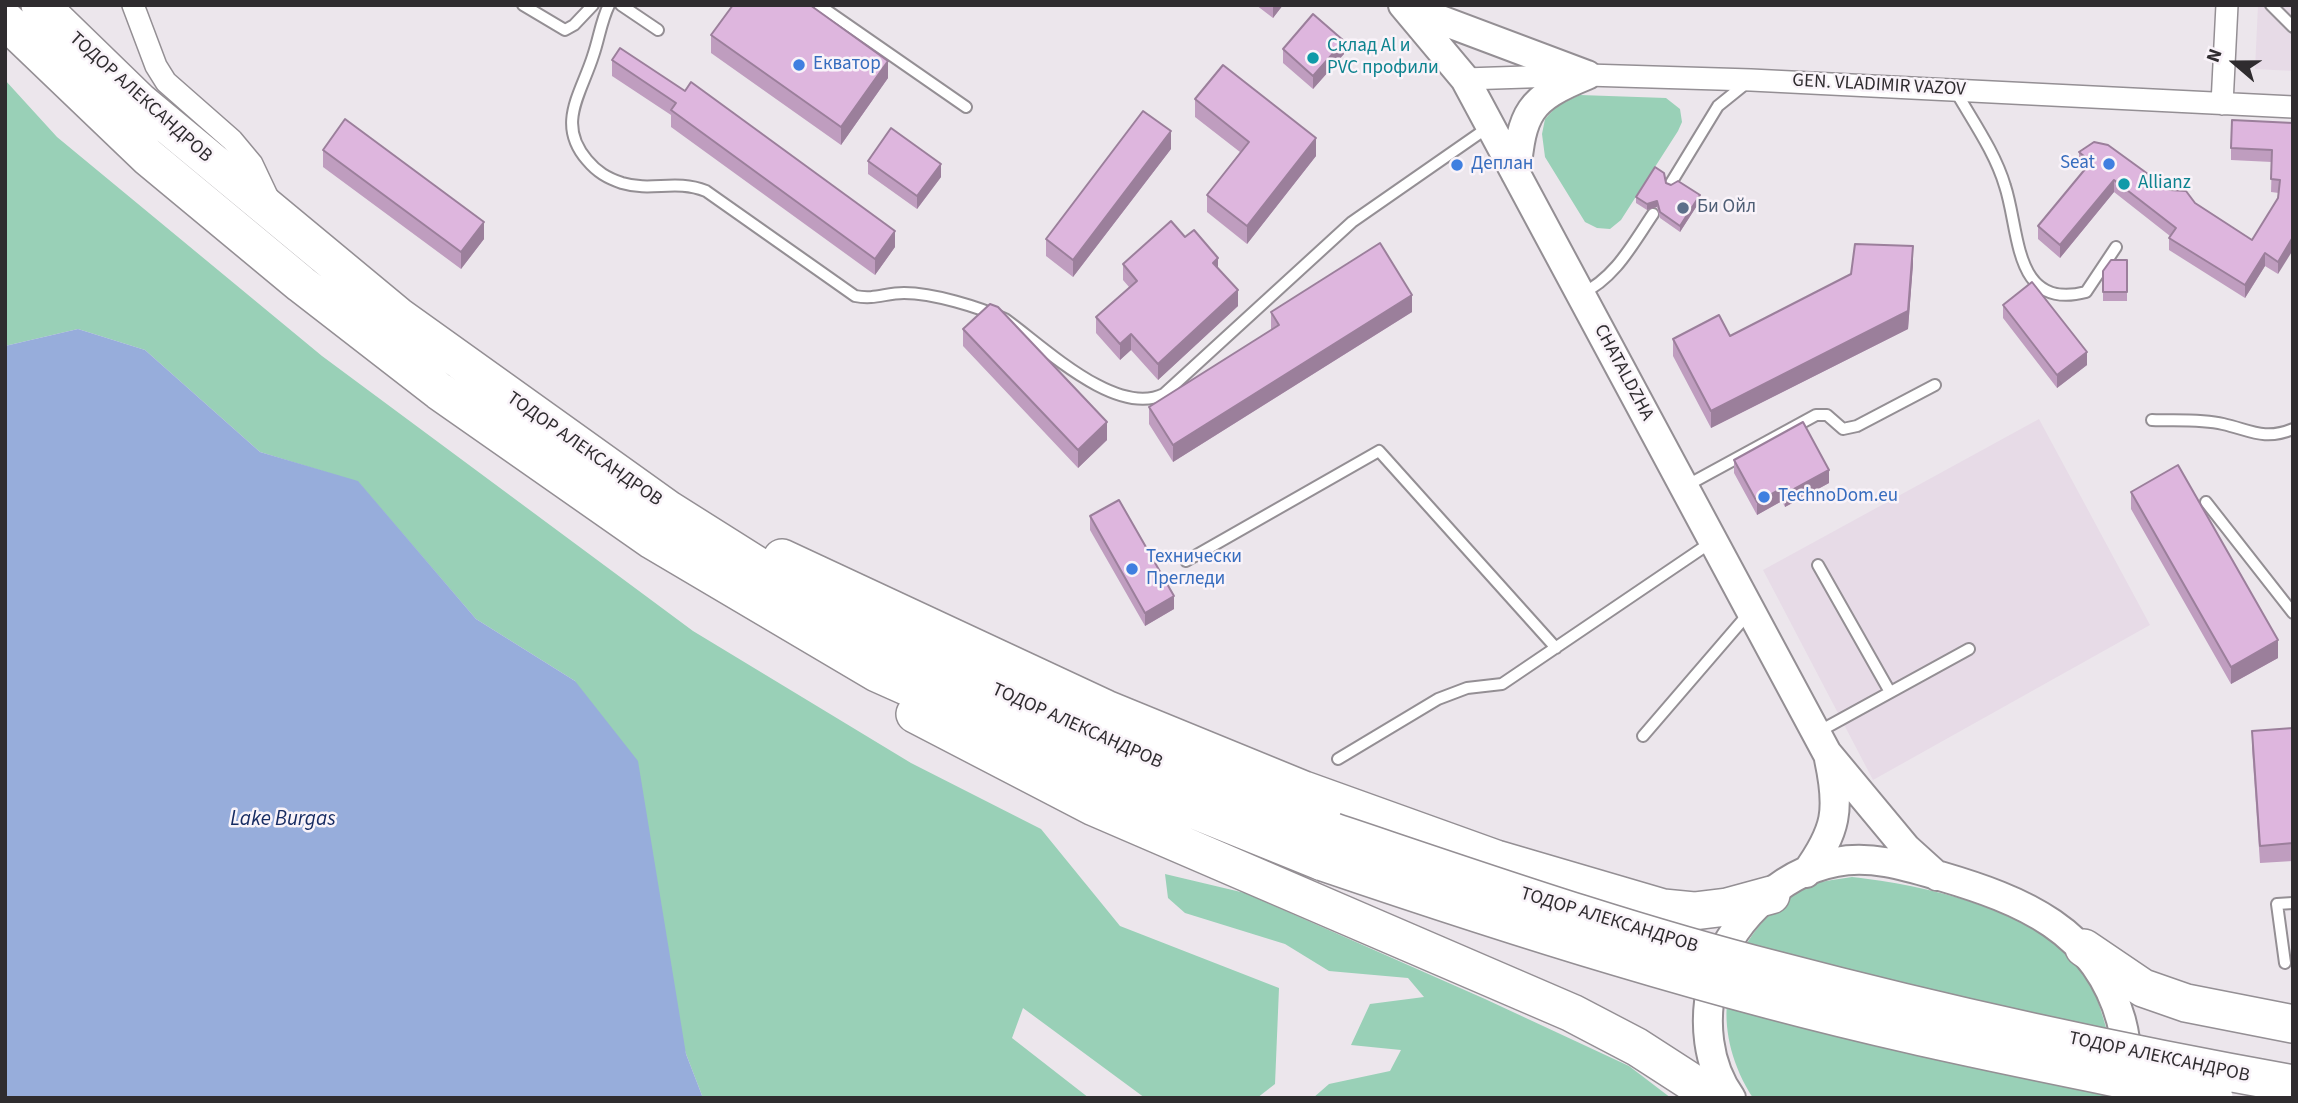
<!DOCTYPE html>
<meta charset="utf-8">
<style>
body{margin:0}
#map{position:relative;width:2298px;height:1103px;overflow:hidden;background:#ece6ec;font-family:"Source Sans 3",sans-serif}
canvas{display:block}
.frame{position:absolute;inset:0;border:7px solid #2f2c2f;pointer-events:none}
.north{position:absolute;left:2200px;top:28px;width:70px;height:70px;-webkit-text-stroke:5px #f9f3f9;paint-order:stroke;rotate:290deg;font-size:19px;font-weight:700;line-height:28px;text-align:center;color:#2f2c2f}
.north::after{content:'';display:block;margin:auto;width:24px;height:32px;background:#2f2c2f;clip-path:polygon(50% 0,100% 100%,50% 72%,0 100%)}
</style>
<div id="map">
<canvas width="2298" height="1103"></canvas>
<div class="frame"></div>
<div class="north">N</div>
</div>
<script>
const context = document.querySelector('canvas').getContext('2d');
context.lineJoin = 'round';
function fillPath(path, color) { context.fillStyle = color; context.fill(path, 'evenodd'); }
function strokePath(path, color, width, dash) { context.strokeStyle = color; context.lineWidth = width; context.lineCap = dash ? 'butt' : 'round'; context.setLineDash(dash || []); context.stroke(path); }
function write(font, color, halo, rows, align = 'center') {
  context.font = font + ' "Source Sans 3",sans-serif'; context.lineWidth = 5; context.setLineDash([]); context.textBaseline = 'middle'; context.strokeStyle = halo; context.fillStyle = color; for (const [text, x, y, turn = 0] of rows) {
    context.save(); context.translate(x, y); context.rotate((+turn || 0) * Math.PI / 180); context.textAlign = isNaN(turn) ? turn : align; if (halo) context.strokeText(text, 0, 0); context.fillText(text, 0, 0); context.restore();
  }
}
fillPath(new Path2D(`
 M2258,5H2293V71L2255,69Z
 M2039,419L2150,625L1873,780L1763,570Z`), '#e7dbe7');
fillPath(new Path2D(`
 M5,80L57,137L322,356L693,631L911,763L1041,829L1120,926L1279,988L1275,1084L1257,1098H1145L1023,1008L1012,1038L1089,1098H703L686,1054L575,681L476,619L358,482L260,452L145,350L78,329L5,346Z
 M1580,95L1666,98L1680,109L1682,122L1678,131L1621,220L1610,229L1597,228L1585,222L1545,157L1542,134L1545,119L1558,105Z
 M1165,874L1245,893L1485,999L1629,1066L1671,1098H1313L1329,1084L1390,1071L1401,1050L1351,1045L1370,1004L1424,997L1408,978L1329,971L1285,944L1185,913L1168,898Z
 M1852,877C1925,885 2032,909 2082,969C2093,983 2100,1007 2105,1024C2111,1045 2112,1077 2104,1098H1753C1713,1035 1718,966 1771,913C1779,905 1789,895 1800,889C1815,881 1835,880 1852,877Z`), '#99d0b7');
fillPath(new Path2D(`
 M78,329L145,350L260,452L358,481L476,619L575,681L638,761L686,1054L703,1098H5V346Z`), '#97addb');
const lane = new Path2D(`
 M523,5L565,30L574,25L593,5
 M609,5C601,21 599,39 593,56C581,94 556,124 587,160C597,172 607,178 622,183C652,192 675,179 706,191L855,296C875,300 885,293 904,293C933,293 979,307 1005,319C1043,346 1116,418 1164,394L1352,222L1490,126
 M621,5L658,30
 M819,5L966,107
 M2271,5L2293,27
 M1955,90C1972,120 1995,152 2005,186C2020,231 2013,311 2086,292L2116,247
 M1671,183L1718,106L1749,81
 M1581,294C1615,278 1632,245 1653,214
 M2152,420C2175,421 2201,419 2223,424C2250,430 2264,441 2293,429
 M1684,487L1816,415H1827L1843,429L1857,426L1935,385
 M2206,502L2293,613
 M1186,561L1379,451L1556,648
 M1818,565L1890,692
 M1818,732L1969,649
 M1643,736L1748,614
 M1338,759L1438,699L1467,688L1502,684L1713,541
 M2285,963L2277,904L2293,903`);
const street = new Path2D(`
 M133,5L156,66L166,82L232,140L252,164L269,200
 M1465,79L1587,75L1751,80L2293,107
 M2222,104L2227,5`);
const secondary = new Path2D(`
 M1403,5L1465,79L1827,753L1906,848L1937,876
 M1406,7L1587,75
 M1516,174C1522,112 1528,99 1587,75
 M1806,873C1837,830 1840,810 1829,759
 M1731,1098C1707,1065 1703,1020 1713,981C1726,925 1778,873 1836,862C1871,855 1906,866 1940,876C2022,900 2096,930 2121,1020C2128,1046 2129,1072 2120,1098`);
const highway = new Path2D(`
 M40,5L140,102L398,316L669,510L799,592L900,648L1092,736L1334,832
 M5,20L148,157L301,284L439,391L652,540L877,673L1081,764L1323,862
 M782,558L1106,709L1304,790L1496,859L1663,908L1694,911L1727,907L1771,895
 M915,714L1094,807L1572,1013L1637,1047L1716,1098
 M2084,948L2143,988L2186,1003L2293,1024`);
strokePath(lane, '#948f94', 14);
strokePath(street, '#948f94', 24);
strokePath(secondary, '#948f94', 32);
strokePath(highway, '#948f94', 40);
strokePath(lane, '#fff', 10);
strokePath(street, '#fff', 21);
strokePath(secondary, '#fff', 28);
strokePath(highway, '#fff', 37);
const highwayBridge = new Path2D(`
 M1334,832C1480,881 1626,932 1775,970C1946,1015 2119,1053 2293,1084
 M1323,862C1517,928 1713,990 1913,1035C2013,1058 2114,1077 2214,1098`);
strokePath(highwayBridge, '#948f94', 40, []);
strokePath(highwayBridge, '#fff', 37);
fillPath(new Path2D(`
 M1256,5H1283L1273,18Z
 M711,35L888,78L841,145L711,53Z
 M1283,49L1344,54L1313,89L1283,63Z
 M612,60L895,247L875,275L671,127V115L612,76Z
 M1195,99L1316,156L1247,244L1207,212V195L1240,152L1195,117Z
 M2293,123L2278,274L2265,266L2245,298L2169,250V238L2170,236L2114,192L2060,258L2038,239V226L2085,169L2079,165V152L2170,190L2195,203L2252,240L2278,198L2279,193L2271,192L2272,162L2231,160V148Z
 M1171,149L1073,277L1046,256V239Z
 M323,150L484,239L461,269L323,167Z
 M868,161L941,177L917,209L868,174Z
 M1666,183L1700,201L1680,232L1660,218L1657,207L1647,210L1636,203V197Z
 M2127,260V301H2103V271Z
 M1123,264L1218,268L1238,306L1158,380L1131,350L1120,360L1096,333V317L1129,287L1123,280Z
 M1913,264L1908,329L1711,428L1673,356V339L1730,336Z
 M2003,305L2087,365L2057,388L2003,318Z
 M1271,312H1412L1173,462L1149,424V407L1271,330Z
 M963,329L1107,440L1078,468L963,346Z
 M1734,460L1829,483L1785,507L1782,501L1757,515L1734,473Z
 M2131,492L2278,658L2231,684L2131,509Z
 M1090,516L1174,609L1145,626L1090,530Z
 M2293,728V861L2260,863L2252,748V731Z`), '#bf9dbf');
fillPath(new Path2D(`
 M1273,5H1283L1273,18Z
 M1344,41V54L1313,89V76Z
 M888,61V78L841,145V127Z
 M1171,131V149L1073,277V260Z
 M1316,138V156L1247,244V226Z
 M941,164V177L917,209V196Z
 M2114,180V192L2060,258V245Z
 M1700,195V201L1680,232V226Z
 M1657,201V207L1647,210V204Z
 M484,222V239L461,269V252Z
 M895,231V247L875,275V259Z
 M2293,237V250L2278,274V262Z
 M1913,246V264L1908,329L1711,428V411Z
 M2265,253V266L2245,298V285Z
 M1218,258V274L1213,263Z
 M1238,290V306L1158,380V364Z
 M1412,295V312L1173,462V445Z
 M1131,334V350L1120,360V344Z
 M2087,352V365L2057,388V375Z
 M1107,422V440L1078,468V450Z
 M1829,470V483L1785,507V494Z
 M1782,488V501L1757,515V502Z
 M1174,596V609L1145,626V613Z
 M2278,640V658L2231,684V667Z`), '#9b7f9b');
const building = new Path2D(`
 M733,5H810L888,61L841,127L711,35Z
 M1313,14L1344,41L1313,76L1283,49Z
 M620,48L685,91L691,82L895,231L875,259L671,110L676,103L612,60Z
 M1223,65L1316,138L1247,226L1207,195L1249,142L1195,99Z
 M1143,111L1171,131L1073,260L1046,239Z
 M345,119L484,222L461,252L323,150Z
 M2232,120L2293,123V237L2278,262L2265,253L2245,285L2169,238L2176,228L2114,180L2060,245L2038,226L2091,162L2079,152L2094,142L2108,145L2170,190L2186,191L2195,203L2252,240L2278,198L2280,180L2271,179L2272,150L2231,148Z
 M891,128L941,164L917,196L868,161Z
 M1655,167L1664,173L1666,183L1671,185L1678,181L1700,195L1680,226L1660,212L1657,201L1647,204L1636,197Z
 M1171,221L1185,237L1194,230L1218,258L1213,263L1238,290L1158,364L1131,334L1120,344L1096,317L1137,281L1123,264Z
 M1380,243L1412,295L1173,445L1149,407L1279,325L1271,312Z
 M1855,244L1913,246L1908,311L1711,411L1673,339L1719,315L1730,336L1851,274Z
 M2111,260H2127V292H2103V271Z
 M2032,282L2087,352L2057,375L2003,305Z
 M990,304L998,307L1107,422L1078,450L963,329Z
 M1803,422L1829,470L1785,494L1782,488L1757,502L1734,460Z
 M2178,465L2278,640L2231,667L2131,492Z
 M1119,500L1174,596L1145,613L1090,516Z
 M2293,728V843L2260,846L2252,731Z`);
fillPath(building, '#deb6de');
strokePath(building, '#9b7f9b', 2);
for (const [x, y, r, color] of [
 [1313,58,7,"#0f9aa8"],
 [799,65,7,"#3f7fe0"],
 [2109,164,7,"#3f7fe0"],
 [1457,165,7,"#3f7fe0"],
 [2124,184,7,"#0f9aa8"],
 [1683,208,7,"#5c6f8a"],
 [1764,497,7,"#3f7fe0"],
 [1132,569,7,"#3f7fe0"]
]) { const dot = new Path2D(); dot.arc(x, y, r, 0, 2 * Math.PI); context.fillStyle = color; context.fill(dot); strokePath(dot, '#f9f3f9', 2.5); }
write('19px', '#0d838f', '#f9f3f9', [
 ["Склад Al и",1327,47],
 ["PVC профили",1327,69],
 ["Allianz",2138,184]
], 'left');
write('19px', '#366cbe', '#f9f3f9', [
 ["Екватор",813,65],
 ["Seat",2095,164,"right"],
 ["Деплан",1471,165],
 ["TechnoDom.eu",1778,497],
 ["Технически",1146,558],
 ["Прегледи",1146,580]
], 'left');
write('19px', '#2f2c2f', '#f9f3f9', [
 ["GEN. VLADIMIR VAZOV",1879,86,3],
 ["ТОДОР АЛЕКСАНДРОВ",140,98,42],
 ["CHATALDZHA",1623,373,62],
 ["ТОДОР АЛЕКСАНДРОВ",584,450,35],
 ["ТОДОР АЛЕКСАНДРОВ",1077,727,24],
 ["ТОДОР АЛЕКСАНДРОВ",1609,921,17],
 ["ТОДОР АЛЕКСАНДРОВ",2159,1058,12]
]);
write('19px', '#4e5e75', '#f9f3f9', [
 ["Би Ойл",1697,208]
], 'left');
write('italic 21px', '#162b62', '#f9f3f9', [
 ["Lake Burgas",283,820]
]);
</script>
